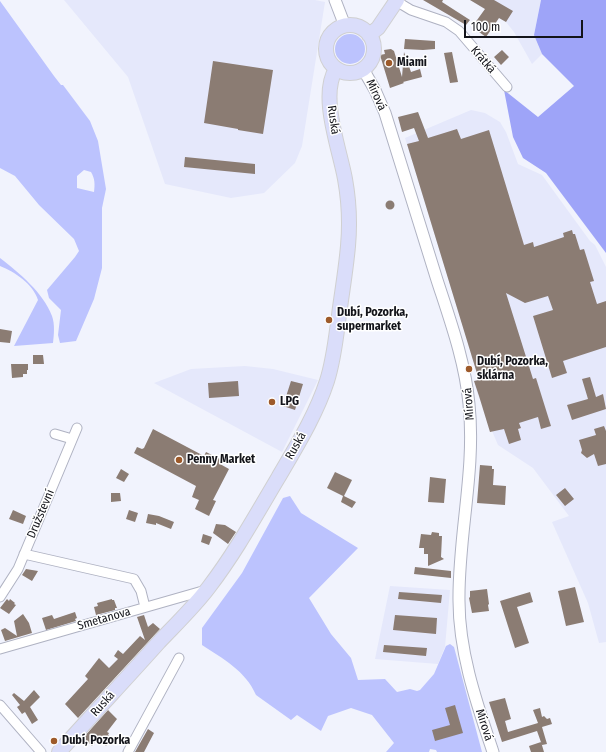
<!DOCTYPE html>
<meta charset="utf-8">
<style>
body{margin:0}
#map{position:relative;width:606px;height:752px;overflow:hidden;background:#f1f3fd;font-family:"Fira Sans Condensed",sans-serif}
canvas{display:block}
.scale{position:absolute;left:464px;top:20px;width:119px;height:18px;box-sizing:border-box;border:2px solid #13141a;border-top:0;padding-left:5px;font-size:12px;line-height:14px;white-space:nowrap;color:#13141a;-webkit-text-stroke:3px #fff;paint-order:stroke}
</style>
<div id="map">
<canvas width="606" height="752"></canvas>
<div class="scale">100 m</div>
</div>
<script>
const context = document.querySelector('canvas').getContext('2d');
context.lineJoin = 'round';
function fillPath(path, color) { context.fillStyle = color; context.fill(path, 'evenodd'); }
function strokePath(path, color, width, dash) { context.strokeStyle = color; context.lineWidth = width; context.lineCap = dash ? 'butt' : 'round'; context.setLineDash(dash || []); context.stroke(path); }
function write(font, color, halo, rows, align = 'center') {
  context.font = font + ' "Fira Sans Condensed",sans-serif'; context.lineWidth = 3; context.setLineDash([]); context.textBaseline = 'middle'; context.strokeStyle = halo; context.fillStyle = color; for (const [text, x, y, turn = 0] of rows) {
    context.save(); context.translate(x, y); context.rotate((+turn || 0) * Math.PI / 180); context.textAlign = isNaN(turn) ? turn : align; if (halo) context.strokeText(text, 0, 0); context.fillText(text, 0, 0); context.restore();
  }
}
fillPath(new Path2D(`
 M64,0H315L325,2L302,146L295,163L264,193L231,198L165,184L128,77Z
 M470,0H541L534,35L542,54L532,64L514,32L506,22Z
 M471,110L485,113L500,122L506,132L518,164L542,175L590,241L595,245L606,267V642L599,643L588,603L552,522L569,516L533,468L498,445L492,431L477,392L474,381L479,379L405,138Z
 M245,366L273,369L318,380L282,452L154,383L191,369Z
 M390,586L450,590L445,647L438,664L375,659Z`), '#e5e8fb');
fillPath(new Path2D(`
 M0,1L54,76L61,85H63L90,121L98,141L106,189L102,208V268L94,299L76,341L60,343L58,335L61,310L49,298L47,290L75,257L79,251L74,239L39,205L15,176L0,168ZM84,170L91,172C95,179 95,184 94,192L77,188V176Z
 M335 49a15 15 0 1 1 30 0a15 15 0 1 1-30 0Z
 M0,258C19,273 43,292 52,316C55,324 54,335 53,343L14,346L38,300C33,284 15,272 0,266Z
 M290,496L301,513L358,548L309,598L331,634L351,658L358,680L385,679L397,692L410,689L417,691L420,690L434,674L446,646L450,644L454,647L482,752H437L436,750L430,749L429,752H386L394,743L372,715L351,708L328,716L321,731L297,715L291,720L256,695C246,671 222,658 202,645V628L242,573L283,498Z`), '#bcc3fe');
fillPath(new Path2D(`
 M541,0H606V253L546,173L523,158L513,137L504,90L538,117L574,86L542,54L534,35Z`), '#9ea4f8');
fillPath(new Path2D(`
 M423,0H443L442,2L470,20L466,25Z
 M470,0H494L513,11L506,22L499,18L486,37L472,27L485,9Z
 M405,39L435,41V49L423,50L404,49Z
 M391,49L394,51L402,77L404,52L411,72L420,69L422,77L403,82L404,83L390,88L380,55L385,54L384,50Z
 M502,50L509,57L501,65L494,57Z
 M452,52L458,82L450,83L444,53Z
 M213,61L273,70L263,134L238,130V129L204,123Z
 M418,112L428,138L457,129L461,139L489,130L524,245L533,242L534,247L564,237L563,233L572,230L573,234H575L580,250L584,249L594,281L590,282L597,304L606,301V347L563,361L567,373L552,378L533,316L553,310L548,296L525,303L506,293L533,379L536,378L551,426L541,429L538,417L519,423L521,428L518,429L521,440L509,444L504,429L490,432L479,396L474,381L479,380L407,144L419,141L414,128L402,132L398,117Z
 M185,157L255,164V174L184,167Z
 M385.5 205a4.5 4.5 0 1 1 9 0a4.5 4.5 0 1 1-9 0Z
 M0,329L12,331L10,343L0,342Z
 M33,355H43L44,364H33Z
 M11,364H28V370H27V374H23V377L12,378Z
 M590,377L596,397L603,394L606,409L572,420L567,405L588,399L582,379Z
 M238,381L239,396L209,398L208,383Z
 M291,381L303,384L295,410L283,406Z
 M604,426L606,431V464L598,466L594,454L587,458L581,453L582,450L579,440L596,435L594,429Z
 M153,429L204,456L206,452L222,460L220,464L229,469L213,500L216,501L209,516L195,509L199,500L192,497L196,486L134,453L137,447L142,449L144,448Z
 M480,465L492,466V469H494L493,485L506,486L505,505L477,503Z
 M121,469L129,474L124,482L116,478Z
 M335,472L352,480L344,496L356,502L352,508L341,502L343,496L327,488Z
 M430,477L446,479L444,503L428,502Z
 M565,488L574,499L565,506L556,495Z
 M111,493H120L121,501L111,502Z
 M13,510L26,516L23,524L9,519Z
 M129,510L138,513L135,522L126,519Z
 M148,514L159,516L174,522L171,529L156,523V525L146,523Z
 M216,524L225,525L236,532L228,544L213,533Z
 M432,532L439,533V536H442L441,557L444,559L428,566V554H424V548H419L421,534L431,535Z
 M203,534L212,537L209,545L201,542Z
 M415,567L451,571V578L414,574Z
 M26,569L38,571L32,581L22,575Z
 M575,587L584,622L566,626L558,591Z
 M487,589L489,604L488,605L489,611L472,613L469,598L470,597V591Z
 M399,592L442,595L441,603L398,599Z
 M530,592L533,602L517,607L529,643L515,648L500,601Z
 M7,599L9,601L10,599L15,603L14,604L16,605L9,614L0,608Z
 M112,599V600H114L117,608H115V610L96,615L94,607L98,606L97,603Z
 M75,612L77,618L75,619L76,621L46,630L42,618L52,615L54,619Z
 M23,614L29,623L32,633L5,641L1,630L5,628L17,636L14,621Z
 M144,615L148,627L153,623L160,629L78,718L65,704L88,679L85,676L99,658L109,668L118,659L114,656L118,650L123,654L140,636L145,640L137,617Z
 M395,615L437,618L436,634L393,630Z
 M384,645L427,648L426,656L383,652Z
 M34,690L40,697L30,707L38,720L32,724L25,712L22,714L17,707L20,705L12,695L14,693L24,701Z
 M505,698L511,719L505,721L508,732L538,723L533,710L540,708L542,717L544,716L547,719L550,718L552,724L542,727L547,744L542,745L537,731L502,742L489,702Z
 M455,705L463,733L435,741L432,730L450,725L445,708Z
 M108,710L117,719L107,732L109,733L108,735L113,739L106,746L98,739L92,746L83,738Z
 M148,729L154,733L144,752H135Z
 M541,742L544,752H531L529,746Z`), '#8b7c73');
const minor = new Path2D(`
 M396,1L411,10L446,22L459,31L507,87
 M55,434L72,439
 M24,554L134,579L141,591L145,607
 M0,597L18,569L77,428
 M0,649L206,590
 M0,705L41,752
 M128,752L179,658`);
const tertiary = new Path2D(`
 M335,0L345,26
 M363,69L375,90L385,113C402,169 420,224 437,280C450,320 465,361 469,404C476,470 458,536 459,601C459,653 477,704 493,752`);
const primary = new Path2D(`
 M326 49a24 24 0 1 1 48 0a24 24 0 1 1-48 0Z
 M369,35L378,28L397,0
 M59,752C92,715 126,679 159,642C176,624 194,607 209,587C235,553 256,515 278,478C296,447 316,415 327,381C334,359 336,337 339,315C342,292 346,269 348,246C350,224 349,201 345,179C340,150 319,96 336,69`);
strokePath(minor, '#afb2c2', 11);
strokePath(tertiary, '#afb2c2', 13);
strokePath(primary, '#d0d0d1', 16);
strokePath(minor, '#fff', 9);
strokePath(tertiary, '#fff', 11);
strokePath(primary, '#daddfa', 14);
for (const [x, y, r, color] of [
 [389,63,4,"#9d5a2a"],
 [329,320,4,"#9d5a2a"],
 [469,369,4,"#9d5a2a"],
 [272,402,4,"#9d5a2a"],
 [179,460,4,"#9d5a2a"],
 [54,741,4,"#9d5a2a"]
]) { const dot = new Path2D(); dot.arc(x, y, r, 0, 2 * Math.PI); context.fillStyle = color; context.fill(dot); strokePath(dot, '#fff', 1.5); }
write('12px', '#13141a', '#fff', [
 ["Krátká",483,60,49],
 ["Mírová",376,95,66],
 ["Ruská",333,120,82],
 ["Mírová",469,404,-95],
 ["Ruská",296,446,-61],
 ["Družstevní",41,514,-67],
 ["Smetanova",104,619,-16],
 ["Ruská",103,704,-48],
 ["Mírová",484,725,72]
]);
write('bold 12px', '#13141a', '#fff', [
 ["Miami",397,63],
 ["Dubí, Pozorka,",337,313],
 ["supermarket",337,327],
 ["Dubí, Pozorka,",477,362],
 ["sklárna",477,376],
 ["LPG",280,402],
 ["Penny Market",187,460],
 ["Dubí, Pozorka",62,741]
], 'left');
</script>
